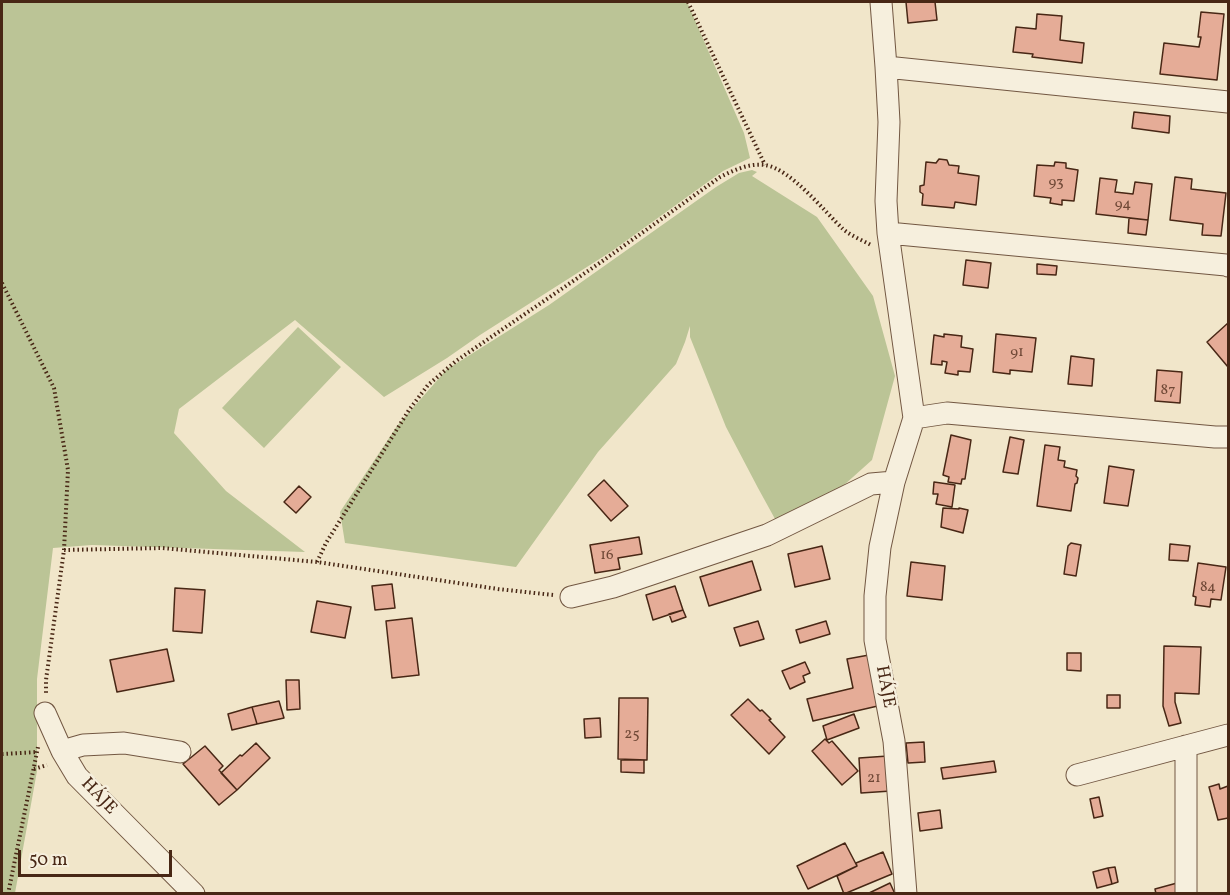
<!DOCTYPE html>
<meta charset="utf-8">
<style>
body{margin:0}
#map{position:relative;width:1230px;height:895px;overflow:hidden;background:#f1e6ca;font-family:Vollkorn,serif}
canvas{display:block}
.frame{position:absolute;inset:0;border:3px solid #482715;pointer-events:none}
.scale{position:absolute;left:18px;top:850px;width:154px;height:27px;box-sizing:border-box;border:3px solid #482715;border-top:0;padding-left:8px;font-size:18px;line-height:21px;white-space:nowrap;color:#482715;-webkit-text-stroke:4px #f6efdd;paint-order:stroke}
</style>
<div id="map">
<canvas width="1230" height="895"></canvas>
<div class="frame"></div>
<div class="scale">50 m</div>
</div>
<script>
const context = document.querySelector('canvas').getContext('2d');
context.lineJoin = 'round';
function fillPath(path, color) { context.fillStyle = color; context.fill(path, 'evenodd'); }
function strokePath(path, color, width, dash) { context.strokeStyle = color; context.lineWidth = width; context.lineCap = dash ? 'butt' : 'round'; context.setLineDash(dash || []); context.stroke(path); }
function write(font, color, halo, rows, align = 'center') {
  context.font = font + ' Vollkorn,serif'; context.lineWidth = 5; context.setLineDash([]); context.textBaseline = 'middle'; context.strokeStyle = halo; context.fillStyle = color; for (const [text, x, y, turn = 0] of rows) {
    context.save(); context.translate(x, y); context.rotate((+turn || 0) * Math.PI / 180); context.textAlign = isNaN(turn) ? turn : align; if (halo) context.strokeText(text, 0, 0); context.fillText(text, 0, 0); context.restore();
  }
}
fillPath(new Path2D(`
 M2,2H687L744,133L750,158L723,171L612,251L480,335L447,358L384,397L295,320L179,409L174,433L226,491L305,552L92,545L53,548L37,679V771L15,893L2,894Z
 M752,170L757,172L752,176L817,217L873,296L895,376L872,460L834,494L780,528L758,488L726,427L690,337V326L685,342L676,364L598,452L516,567L345,543L340,512L397,426L448,368L454,365L549,305L716,187L739,173Z
 M298,327L341,367L264,448L222,408Z`), '#bbc496');
const building = new Path2D(`
 M906,2H935L937,20L908,23Z
 M1201,12L1224,14L1217,80L1160,74L1164,43L1199,47L1201,37H1198Z
 M1037,14L1062,16L1060,40L1084,43L1082,63L1032,57L1033,54L1013,52L1016,27L1036,29Z
 M1134,112L1170,116L1169,133L1132,128Z
 M939,159L947,160L949,165L959,166L958,173L979,176L976,205L955,202L954,208L922,205L923,194L920,192V186L924,185L926,162L936,163Z
 M1055,162L1066,163V168L1078,170L1074,201L1062,200V205L1050,203L1051,198L1034,196L1037,165L1054,166Z
 M1175,177L1192,179L1191,189L1226,193L1221,236L1202,235L1203,224L1170,220Z
 M1100,178L1117,180L1115,192L1133,194L1135,182L1152,184L1148,220L1096,214Z
 M1129,218L1148,220L1146,235L1128,233Z
 M966,260L991,263L988,288L963,285Z
 M1037,264L1057,266L1056,275L1037,274Z
 M1228,323V367L1207,342Z
 M944,334L962,336L961,347L973,349L970,372L958,371V375L945,373L947,362L942,361V365L931,364L934,335L944,337Z
 M996,334L1036,338L1032,372L1010,370V374L993,372Z
 M1071,356L1094,359L1092,386L1068,384Z
 M1157,370L1182,372L1180,403L1155,401Z
 M951,435L971,440L965,479H962L961,484L948,482L949,477L943,475Z
 M1010,437L1024,440L1018,474L1003,472Z
 M1045,445L1060,447L1058,460L1065,461L1064,467L1077,470L1076,476L1078,478L1077,483L1075,484L1071,511L1037,506Z
 M1109,466L1134,470L1128,506L1104,503Z
 M604,480L628,506L611,521L588,495Z
 M934,482L955,485L952,507L936,504L938,494H933Z
 M299,486L311,497L296,513L284,502Z
 M943,508L959,509V508L968,510L963,533L941,527Z
 M639,537L642,554L618,558L620,569L595,573L590,545Z
 M1071,543L1081,545L1076,576L1064,574L1068,546Z
 M1170,544L1190,546L1188,561L1169,560Z
 M822,546L830,579L795,587L788,554Z
 M752,561L761,590L709,606L700,577Z
 M911,562L945,566L942,600L907,596Z
 M1198,563L1226,567L1221,600L1211,599L1210,607L1195,605L1196,597L1193,596Z
 M392,584L395,608L375,610L372,586Z
 M675,586L683,610L653,620L646,595Z
 M175,588L205,590L202,633L173,631Z
 M317,601L351,607L345,638L311,632Z
 M683,610L686,617L672,622L669,614Z
 M412,618L419,675L392,678L386,621Z
 M758,621L764,639L740,646L734,628Z
 M826,621L830,634L800,643L796,630Z
 M1164,646L1201,647L1199,694L1175,693V702L1181,723L1169,726L1163,706Z
 M167,649L174,681L117,692L110,660Z
 M1067,653H1081V671L1067,670Z
 M869,655L882,705L813,721L807,699L853,688L847,659Z
 M805,662L810,673L803,676L805,682L790,689L782,671Z
 M286,680H299L300,709L287,710Z
 M1107,695H1120V708H1107Z
 M619,698H648L647,760L618,759Z
 M748,699L760,711L762,710L771,719L769,720L785,737L769,754L731,715Z
 M279,701L284,718L257,724L252,707Z
 M252,707L257,724L232,730L228,714Z
 M854,714L859,728L827,740L823,726Z
 M600,718L601,737L585,738L584,719Z
 M825,739L829,743L832,741L858,771L842,785L812,751Z
 M924,742L925,762L908,763L906,743Z
 M256,743L270,758L237,790L221,773L240,755L242,756Z
 M205,746L223,766L219,770L237,790L219,805L183,764Z
 M888,756L891,791L861,793L859,758Z
 M621,760H644V773L621,772Z
 M994,761L996,772L943,779L941,768Z
 M1219,784L1220,789L1228,786V818L1218,820L1209,787Z
 M1099,797L1103,816L1094,818L1090,799Z
 M940,810L942,828L920,831L918,813Z
 M845,843L857,866L808,889L797,866Z
 M883,852L892,874L844,894L837,876L857,866L856,863Z
 M1115,867L1118,882L1112,884L1108,868Z
 M1108,868L1112,884L1097,888L1093,872Z
 M890,883L895,894H867Z
 M1177,883V894H1156L1155,889Z`);
fillPath(building, '#e5ac97');
strokePath(building, '#482715', 1.5);
const minor = new Path2D(`
 M881,2L886,67L889,122L886,201L888,233L914,418L894,482L880,547L875,596V640L894,741L906,894
 M886,67L1228,102
 M888,233L1226,265L1228,266
 M914,418L947,413L1215,437H1228
 M571,597L613,587L767,535L871,484L894,482
 M45,713L62,751L77,776L194,894
 M1186,746V894
 M62,751L83,745L124,743L180,752
 M1077,775L1228,735`);
strokePath(minor, '#725742', 23);
strokePath(new Path2D(`
 M688,2L765,165
 M2,283L54,388L68,470L64,550L46,680V695
 M64,550L162,548L317,562L498,589L553,595
 M317,562L326,543L409,410L428,385L456,361L604,260L720,177C734,170 749,163 765,165C791,169 824,211 843,229C851,236 862,240 871,245
 M2,754L37,752
 M34,769L47,765
 M8,894L38,747`), '#482715', 4, [1.5, 3]);
strokePath(minor, '#f6efdd', 21);
write('15px', '#6f4836', null, [
 ["93",1056,183],
 ["94",1123,205],
 ["91",1017,353],
 ["87",1168,391],
 ["16",607,556],
 ["84",1208,588],
 ["25",632,735],
 ["21",874,779]
]);
write('18px', '#482715', '#f6efdd', [
 ["HÁJE",884,687,79],
 ["HÁJE",98,797,46]
]);
</script>
